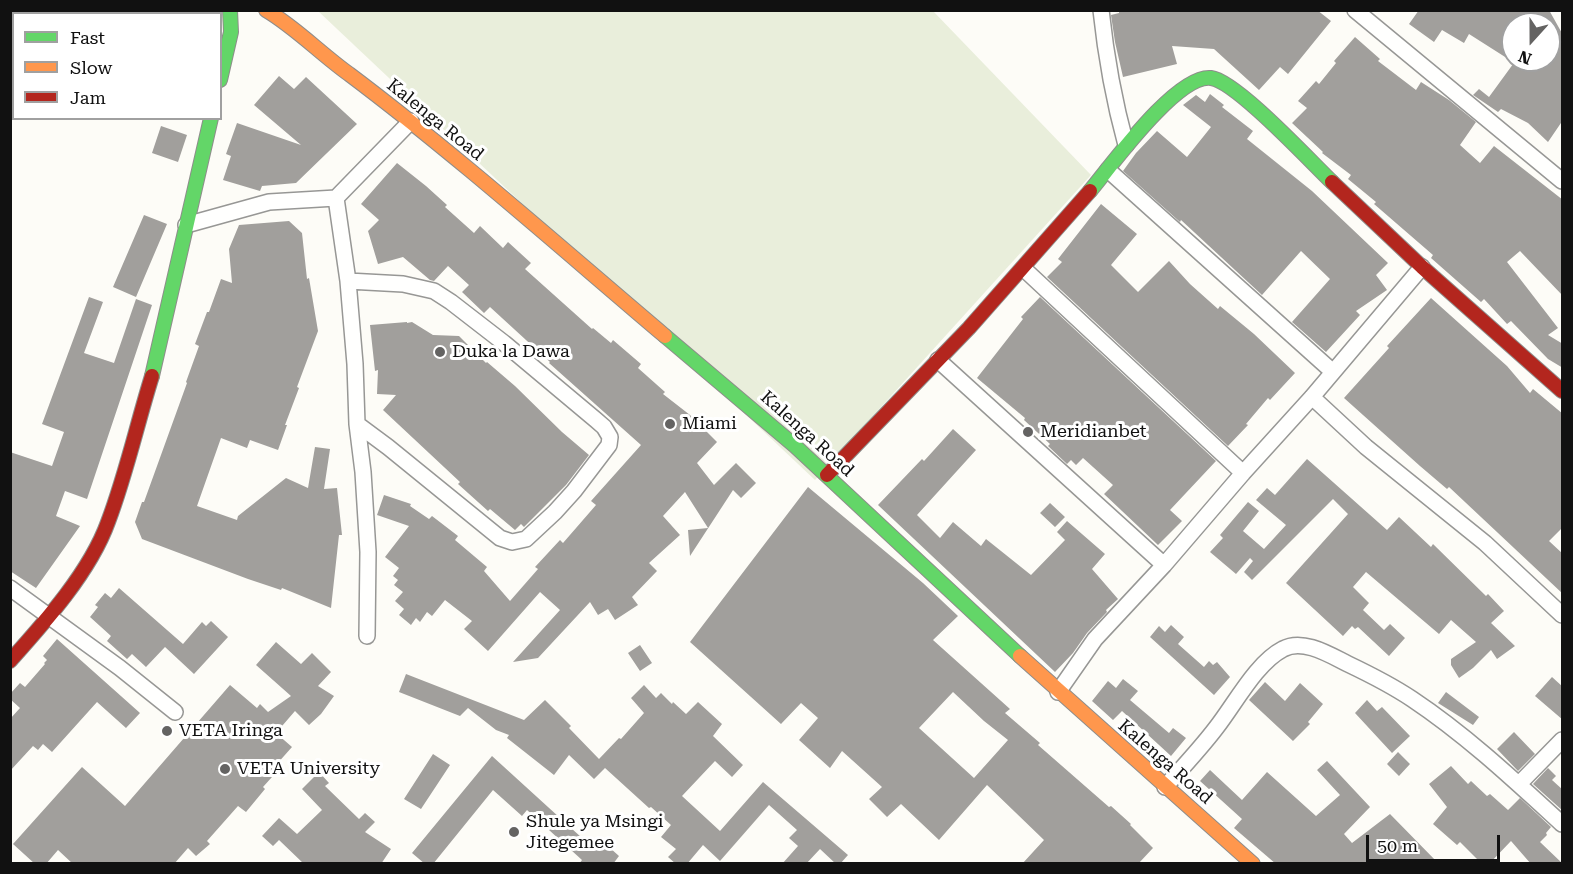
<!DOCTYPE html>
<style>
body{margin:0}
#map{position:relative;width:1573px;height:874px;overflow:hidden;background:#fdfcf7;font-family:"Roboto Serif",serif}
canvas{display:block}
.frame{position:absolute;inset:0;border:12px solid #111;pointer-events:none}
.legend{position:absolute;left:12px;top:12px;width:210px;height:108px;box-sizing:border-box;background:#fff;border:2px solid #a0a0a0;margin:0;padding:8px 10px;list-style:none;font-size:18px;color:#111}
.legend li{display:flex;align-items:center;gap:12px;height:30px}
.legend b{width:30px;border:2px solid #a0a0a0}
.north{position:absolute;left:1501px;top:12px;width:60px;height:60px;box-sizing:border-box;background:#fff;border:2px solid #a0a0a0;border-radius:50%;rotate:201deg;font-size:16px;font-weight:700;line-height:24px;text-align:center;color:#111}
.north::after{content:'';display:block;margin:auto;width:21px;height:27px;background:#646362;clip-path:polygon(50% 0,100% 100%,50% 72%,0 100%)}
.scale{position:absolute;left:1366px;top:835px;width:134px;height:27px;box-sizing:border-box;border:3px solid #111;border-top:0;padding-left:8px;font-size:18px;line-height:21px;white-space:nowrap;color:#111;-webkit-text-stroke:4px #fff;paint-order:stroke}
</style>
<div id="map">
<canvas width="1573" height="874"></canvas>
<div class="frame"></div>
<ul class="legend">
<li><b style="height:8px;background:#63d668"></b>Fast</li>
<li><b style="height:8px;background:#ff974d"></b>Slow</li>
<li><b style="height:8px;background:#b3261e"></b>Jam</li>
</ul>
<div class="north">N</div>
<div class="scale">50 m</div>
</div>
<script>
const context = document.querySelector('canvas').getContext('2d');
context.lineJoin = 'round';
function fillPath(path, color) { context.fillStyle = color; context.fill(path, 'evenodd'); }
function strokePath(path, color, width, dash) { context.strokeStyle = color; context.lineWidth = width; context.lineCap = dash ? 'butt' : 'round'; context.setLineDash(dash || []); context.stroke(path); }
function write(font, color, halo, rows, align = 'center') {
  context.font = font + ' "Roboto Serif",serif'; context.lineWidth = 6; context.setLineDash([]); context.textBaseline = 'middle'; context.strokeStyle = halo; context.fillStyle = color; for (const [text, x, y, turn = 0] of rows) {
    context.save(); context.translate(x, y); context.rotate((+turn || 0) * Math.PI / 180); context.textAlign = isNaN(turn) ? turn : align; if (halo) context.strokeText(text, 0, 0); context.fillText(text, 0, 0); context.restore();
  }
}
fillPath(new Path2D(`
 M318,11H933L1091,175L815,480Z`), '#e9eedb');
fillPath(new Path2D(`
 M1119,10H1317L1331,21L1288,74L1280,67L1259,90L1214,49L1172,46L1177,64L1123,77L1115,42L1111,15L1119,13Z
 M1419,10H1549L1563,35V120L1548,142L1528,123L1501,109L1498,112L1473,95L1479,89L1489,97L1516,60H1549V24H1513V62L1469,34L1464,43L1442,30L1434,42L1409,24Z
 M1355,37L1380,59L1378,61L1416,90L1421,82L1449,100L1476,122L1460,145L1480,163L1494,146L1563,200V296L1520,251L1507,262L1558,328L1548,335L1563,344V368L1548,359L1511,321L1507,324L1484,299L1481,302L1431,258L1433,255L1374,204L1376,202L1348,179L1351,175L1322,153L1323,152L1292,123L1307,108L1298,101L1316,81L1319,84L1336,63L1334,61Z
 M279,76L294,89L306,77L357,124L296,183L262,186L260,191L223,180L231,156L226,154L237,123L301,145L254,105Z
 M1210,94L1224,105L1222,107L1253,131L1247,139L1312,191L1388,263L1376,275L1387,290L1356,311L1360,315L1326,352L1292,322L1330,279L1301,251L1262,295L1181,220L1180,222L1123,171L1136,153L1157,131L1187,157L1211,127L1183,105L1196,95L1205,102Z
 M161,126L187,135L178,162L152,153Z
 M397,163L426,186L447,205L445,207L474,233L480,226L503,248L508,242L531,263L525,269L592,329L593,328L611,343L613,340L641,364L638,368L665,392L663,394L690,415L717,442L697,463L714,485L736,463L756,483L741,498L733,490L690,556L688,530L708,528L685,492L663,516L680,535L649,563L657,571L632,597L638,605L615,620L608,609L598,615L590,602L538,658L513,662L560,610L540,592L488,651L464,629L472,621L445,600L432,616L427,612L420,622L416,618L411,625L399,615L404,609L395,601L403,592L394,585L398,580L393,576L399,568L385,557L409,526L377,515L384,495L411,504L410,506L429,519L432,516L458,536L455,540L487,567L484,571L510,601L538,569L535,567L560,540L563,543L596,505L591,501L641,445L549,363L550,362L490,307L484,313L462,292L469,285L448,266L434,281L430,280L403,257L378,264L368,231L379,220L361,204Z
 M1101,204L1137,234L1111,265L1138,292L1169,261L1190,284L1218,309L1220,306L1254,334L1295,373L1270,400L1268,398L1246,424L1248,425L1228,446L1047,277L1062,262L1058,259Z
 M144,215L167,224L136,297L113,287Z
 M289,221L302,233L307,279L309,278L318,331L297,387L299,388L285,425H287L278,450L250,440L247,448L221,438L197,506L237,520L238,516L286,478L308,488L315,447L330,449L324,489L337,488L342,535H339L331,608L282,588L281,590L248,579L142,539L135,522L142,502H144L187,383L186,382L199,346L195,344L207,312H209L221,279L232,283L229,249L239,225Z
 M89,297L103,302L84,353L114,363L136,299L152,305L87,499L65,491L56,516L80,526L36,588L10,571V452L52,466L64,432L42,424Z
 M1040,297L1216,461L1170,510L1182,521L1158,545L1104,494L1113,485L1083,458L1076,465L1071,460L1067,464L1048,446L1050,444L1024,420L1025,418L977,378L1023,319L1021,317Z
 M1431,298L1507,366L1530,393L1533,389L1563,414V527L1549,541L1563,554V594L1449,487L1447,489L1420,466L1344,398L1389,348L1387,346Z
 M407,322V323L412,322L433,335L459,336L486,363L487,362L515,386L562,432L589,455L566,485L524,527L521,524L515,530L490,509L488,511L458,484L460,482L383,410L396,395L377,394L378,370L375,371L370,325Z
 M953,429L976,450L917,515L940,538L953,522L981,546L986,539L1031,575L1065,540L1057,532L1067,521L1105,554L1092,569L1118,599L1106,610L1107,612L1087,633L1073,653L1055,672L878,505L922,459L924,461Z
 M1307,459L1387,530L1399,517L1431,547L1433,544L1486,596L1488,594L1504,611L1491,623L1515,646L1497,659L1491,650L1473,668L1459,678L1451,665V659L1476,642L1451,620L1439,634L1366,572L1353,587L1369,603L1363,610L1384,630L1390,624L1405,638L1389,656L1358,627L1355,629L1352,626L1343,636L1286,583L1348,514L1333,499L1252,580L1244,572L1253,561L1250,558L1236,574L1210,552L1223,538L1220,535L1248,502L1259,511L1243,531L1264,549L1286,525L1256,500L1267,488L1275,495Z
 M808,487L923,583L958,616L933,640L1010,709L1005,713L1040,743L1038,745L1109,807L1111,806L1131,824L1130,825L1153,848L1138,864H1022L1044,840L987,785L939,840L901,804L887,817L869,799L882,787L842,751L830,768L799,740L818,718L801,703L781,724L690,642ZM953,692L984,721L1008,740L974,778L919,728Z
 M1050,503L1065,517L1055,527L1040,513Z
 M119,588L183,644L202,622L206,626L211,621L228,637L194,674L165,647L146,667L132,654L127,659L107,641L111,636L90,617L98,607L95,605L105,593L111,598Z
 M1171,625L1184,637L1178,644L1204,667L1209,661L1213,665L1217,662L1230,677L1214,695L1150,637L1159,626L1165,632Z
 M57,639L140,713L126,728L97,702L52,752L43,744L38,750L33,746L10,771V719L20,708L10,699V694L20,683L25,687L45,664L44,663L47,660L43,656Z
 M276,642L301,664L312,653L331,672L318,686L334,696L321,714L309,725L295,711L276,733L292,747L268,774L272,777L263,787L265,789L246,812L238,806L207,841L210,844L196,856L188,848L174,864H73L58,850L46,864H35L13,844L82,767L125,806L230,685L257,708L260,704L268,712L291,696L256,665Z
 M640,645L652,663L640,671L628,653Z
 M406,674L524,720L545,700L571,726L569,728L599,759L619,738L621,739L644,713L631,698L644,685L656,698L661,693L672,704L673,702L686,714L698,702L722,724L713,736L743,765L732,777L715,761L682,796L720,831L763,782L848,855L840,864H836L820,849L806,864H782L798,846L789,838L797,830L769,805L720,861L703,845L687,864H676L668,857L676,849L661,837L671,825L651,807L649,808L605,768L594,779L569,755L554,775L507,738L509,735L496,730L468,708L460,716L399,692Z
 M1552,677L1563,687V720L1535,696Z
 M1123,679L1138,691L1130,700L1169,733L1173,728L1186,738L1171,756L1122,711L1113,720L1092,701L1108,681L1116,688Z
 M1265,682L1285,701L1300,683L1323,704L1308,722L1310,724L1293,741L1249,700Z
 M1446,692L1479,717L1473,725L1438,703Z
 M1367,700L1377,711L1382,707L1410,736L1392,753L1355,713Z
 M1514,732L1535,754L1518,771L1497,749Z
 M1398,752L1410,764L1399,776L1387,764Z
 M433,754L450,765L421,809L404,799Z
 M492,756L593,848L600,839L619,856L613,864H579L582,860L527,810L522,816L493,790L433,864H425L412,853Z
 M1327,761L1370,807L1344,834L1352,843L1390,814L1439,864H1276L1234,828L1242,819L1200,781L1210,770L1242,800L1267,772L1316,816L1340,795L1317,770Z
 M1451,766L1468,784L1471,781L1487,796L1490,794L1508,810L1520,798L1551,827L1546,833L1547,835L1540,842L1563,864H1531L1511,841L1489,864H1482L1460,842L1457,845L1433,824L1447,807L1429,784Z
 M1548,768L1556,776L1552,780L1563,790V811L1533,784Z
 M319,772L329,783L325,786L359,819L365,813L375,822L365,832L391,849L381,864H304L279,840L273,846L262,836L279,818L297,834L322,810L302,789Z`), '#a19f9c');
const street = new Path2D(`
 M1101,10C1106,57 1114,101 1126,145
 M1355,10L1562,181
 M1108,170L1333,372
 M336,198L348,281L355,364L357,424L363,472L368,552L367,636
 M186,225L269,202L336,198L411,121
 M1024,269L1243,473
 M348,281L403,284L434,291L451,302L504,343L596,420L604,427L610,437L609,445L574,491L555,512L526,539L512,542L500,538L388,447L357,424
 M938,360L1164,565
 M1312,397L1366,447L1485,543L1562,615
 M10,588L120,668L175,712
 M1058,692L1095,639L1164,565L1243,473L1312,397L1422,267
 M1519,784L1562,740
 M1165,787C1182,768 1200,749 1216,728C1235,704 1256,663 1283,649C1303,638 1330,655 1348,664C1369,674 1391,685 1412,699C1466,735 1514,780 1562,824`);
const fast = new Path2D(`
 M220,80L231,32L230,10
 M1090,191C1111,166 1177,74 1211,78C1236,81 1310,161 1332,182
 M665,336L795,446L1020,656
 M152,376L211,118`);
const slow = new Path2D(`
 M266,10C295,27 321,54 349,74C458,156 561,248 665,336
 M1020,656L1253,864`);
const jam = new Path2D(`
 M1332,182L1422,267L1562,391
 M827,475L969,328L1090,191
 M10,661C45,622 90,572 108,522C126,475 137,424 152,376`);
strokePath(street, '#979795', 18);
strokePath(fast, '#8e8d8b', 16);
strokePath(slow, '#8e8d8b', 16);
strokePath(jam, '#8e8d8b', 16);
strokePath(street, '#fffffe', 15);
strokePath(fast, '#63d668', 14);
strokePath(slow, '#ff974d', 14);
strokePath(jam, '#b3261e', 14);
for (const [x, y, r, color] of [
 [440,352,6,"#646362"],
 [670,424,6,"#646362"],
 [1028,432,6,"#646362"],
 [167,731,6,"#646362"],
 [225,769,6,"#646362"],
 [514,832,6,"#646362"]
]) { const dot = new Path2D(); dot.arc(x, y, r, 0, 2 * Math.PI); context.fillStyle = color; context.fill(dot); strokePath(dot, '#fff', 2); }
write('18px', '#111', '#fff', [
 ["Kalenga Road",435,120,39],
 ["Kalenga Road",807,434,42],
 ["Kalenga Road",1165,762,41]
]);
write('18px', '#111', '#fff', [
 ["Duka la Dawa",452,352],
 ["Miami",682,424],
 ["Meridianbet",1040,432],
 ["VETA Iringa",179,731],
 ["VETA University",237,769],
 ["Shule ya Msingi",526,822],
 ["Jitegemee",526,843]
], 'left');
</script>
